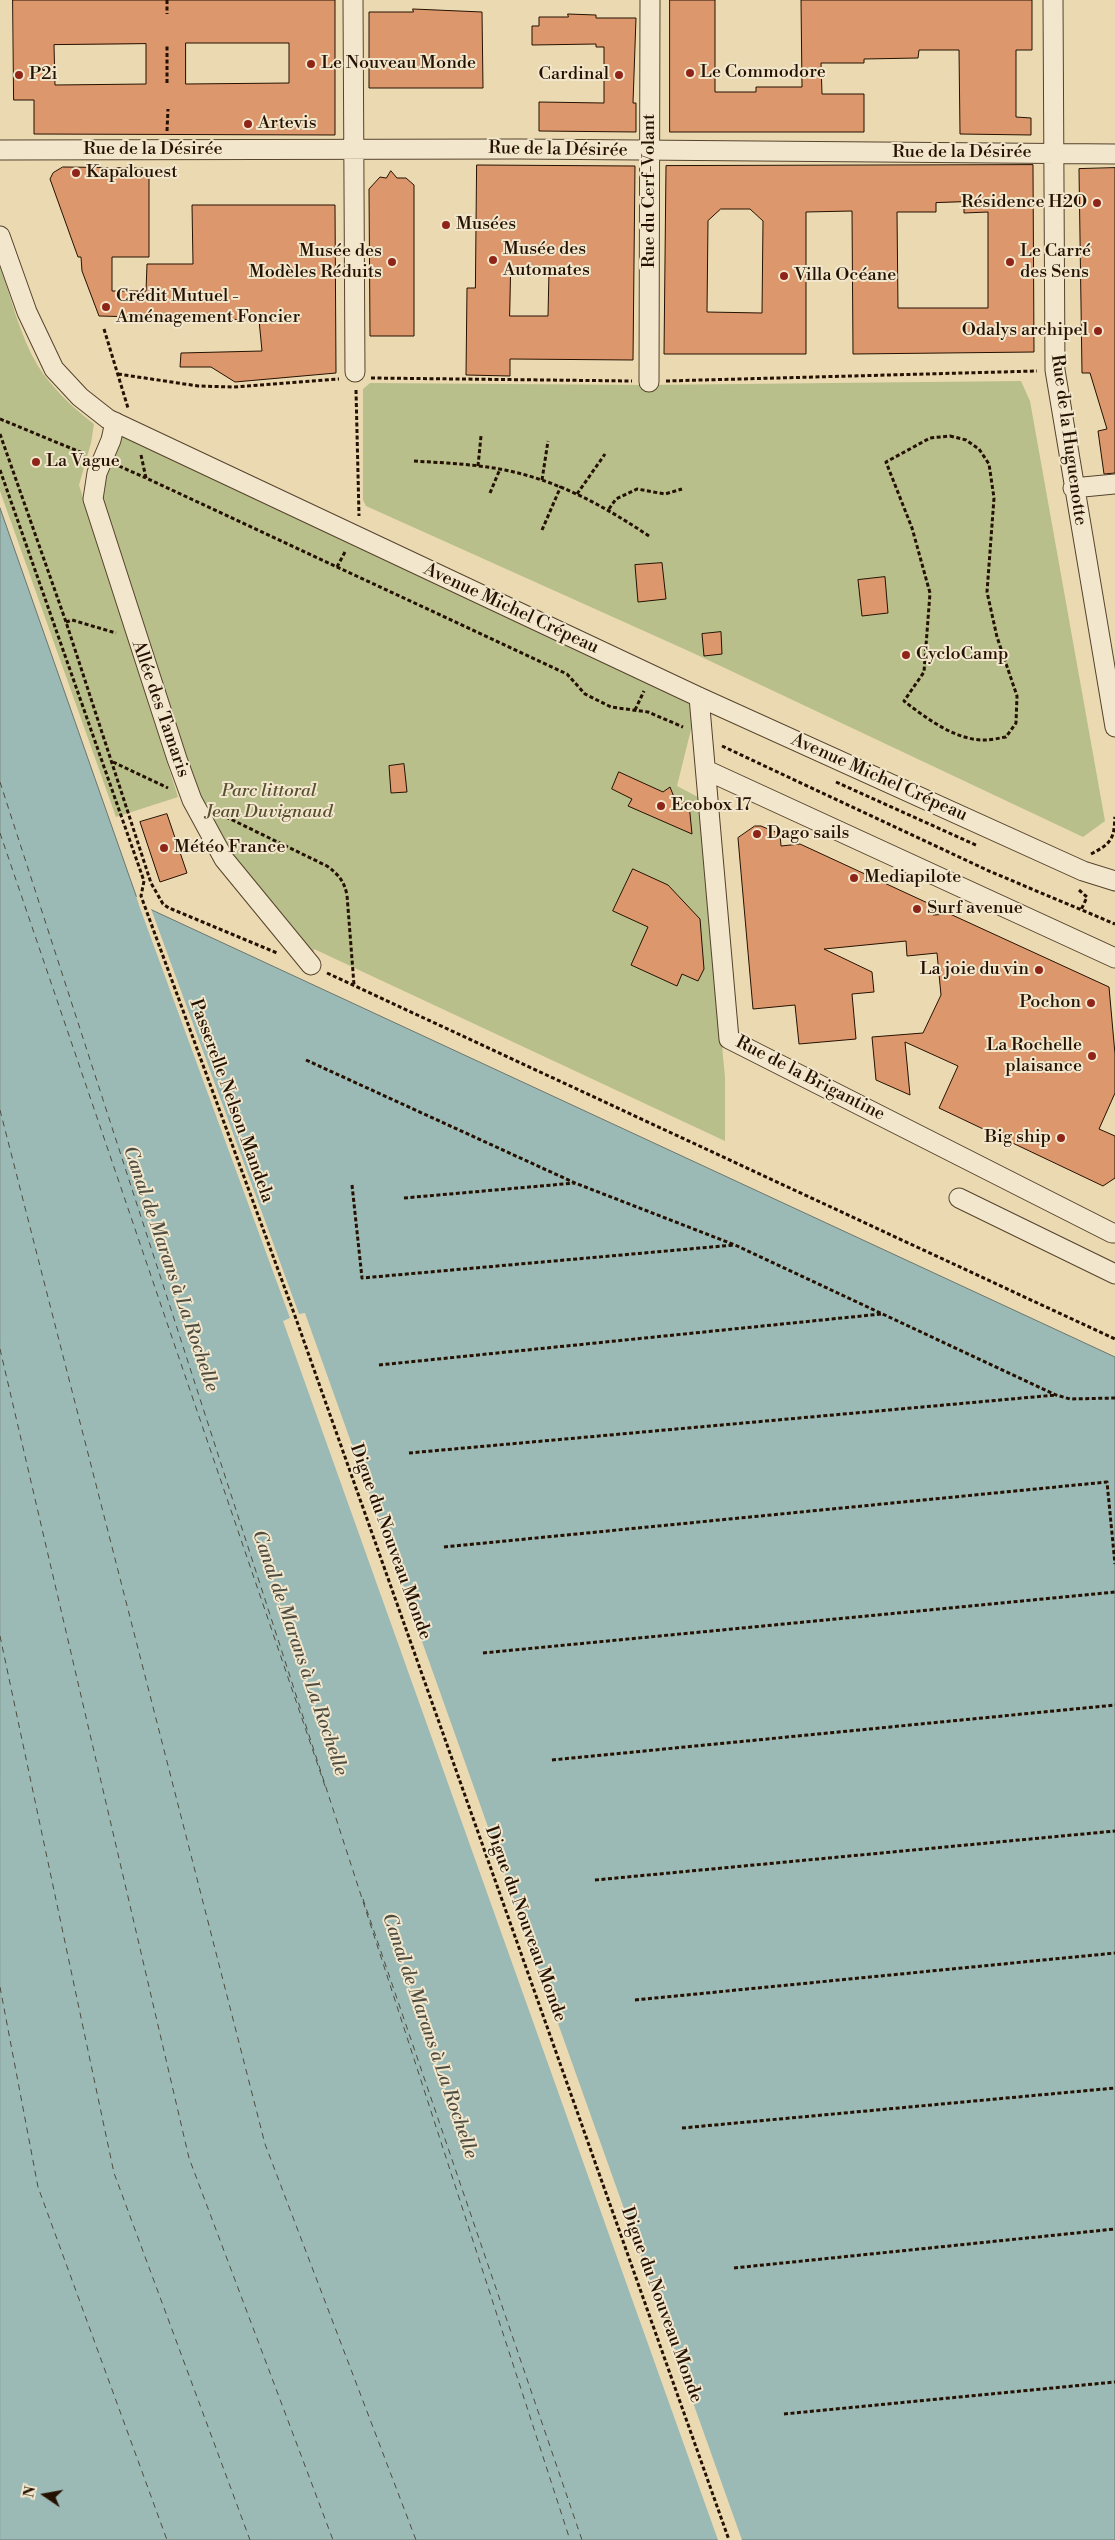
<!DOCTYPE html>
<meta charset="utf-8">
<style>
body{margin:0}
#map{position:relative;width:1115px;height:2540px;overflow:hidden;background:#ebdab1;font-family:"Libre Bodoni",serif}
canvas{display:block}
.north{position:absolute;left:20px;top:2470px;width:50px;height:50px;-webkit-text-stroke:4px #f2e7cc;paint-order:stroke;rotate:282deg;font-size:14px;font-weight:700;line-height:20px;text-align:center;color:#251101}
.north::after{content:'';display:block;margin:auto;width:18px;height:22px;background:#251101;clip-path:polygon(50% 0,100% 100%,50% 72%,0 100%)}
</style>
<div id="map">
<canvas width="1115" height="2540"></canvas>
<div class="north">N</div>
</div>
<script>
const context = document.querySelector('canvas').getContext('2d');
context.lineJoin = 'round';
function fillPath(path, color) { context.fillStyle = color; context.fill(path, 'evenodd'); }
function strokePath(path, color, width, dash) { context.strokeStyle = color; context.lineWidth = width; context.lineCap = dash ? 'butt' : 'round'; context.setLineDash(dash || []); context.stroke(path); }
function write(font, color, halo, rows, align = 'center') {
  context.font = font + ' "Libre Bodoni",serif'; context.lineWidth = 4; context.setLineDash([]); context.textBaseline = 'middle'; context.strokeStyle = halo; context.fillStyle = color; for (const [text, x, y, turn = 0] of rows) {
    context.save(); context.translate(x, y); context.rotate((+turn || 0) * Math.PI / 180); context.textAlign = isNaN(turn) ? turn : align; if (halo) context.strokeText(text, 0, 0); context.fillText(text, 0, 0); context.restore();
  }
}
fillPath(new Path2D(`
 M0,265C11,298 20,336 38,366C52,388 73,408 94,424L91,443L79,485L178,797L116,817L0,491Z
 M1021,381L1030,401L1105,821L1083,837L693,653L366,506L363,500V389L370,383L644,385Z
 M108,420L699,697L677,786L698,797L725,1077V1141L314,949L311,965L203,821L101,495Z`), '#b8bf8b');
const water = new Path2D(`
 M0,508L139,904L1115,1357V2540H0Z`);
fillPath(water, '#9bb9b5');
strokePath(water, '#6c766d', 1);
fillPath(new Path2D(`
 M139,896L141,902L150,906L299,1314L305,1313L742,2540H718L283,1321L290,1318L136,897Z`), '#ebdab1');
strokePath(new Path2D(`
 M0,782L570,2540
 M0,833L326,1789
 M0,1110L265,2144L416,2540
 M0,1349L189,2158L333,2540
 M0,1636L114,2173L250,2540
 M363,1899L582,2540
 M0,1987L38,2187L167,2540`), '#4e4c40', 1, [6, 5]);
const building = new Path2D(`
 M13,0H335V135L34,134V100H14ZM186,43H289V83L186,84ZM146,44V84L55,85L54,45Z
 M670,0H715V92H756V87H802L801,0H1032V50H1016V117L1031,118V135L960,134L959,50H919L918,58L864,59V63H821L822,94H864V132H670Z
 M413,9L482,12L483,88H369V12H413Z
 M568,14L596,15V18H636L633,103H636V132L539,131V102L604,103V47H596V44L532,45V26H539V17H568Z
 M477,165L635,166L633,360L510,359V376L466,375L467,288H475ZM511,271H549L548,316H510Z
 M1033,165L1034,352L853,354L852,211L806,212V354H664L666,166ZM964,202V213L988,212V308H898L897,212H936V203ZM721,209H750L763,221L762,313L707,312L708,221Z
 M63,167L145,168L146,172H149V257H112V291H146L147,264H193L192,205H335L336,373L235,382L211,367H180L181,353L262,351L259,320L99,316L82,271L81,257H78L50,179L53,173Z
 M1115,168V473L1104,474L1098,431L1107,429L1090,373H1082L1079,169Z
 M391,171L397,178H406L414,185V336H370L369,189L380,177L386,178Z
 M662,563L666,599L638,602L635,565Z
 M885,577L888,613L862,616L858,580Z
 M721,632L722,654L704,656L702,634Z
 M404,764L407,792L391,793L389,766Z
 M619,772L663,792L670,787L674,797L689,804L692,834L628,806L632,799L612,789Z
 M167,814L187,873L160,882L140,822Z
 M755,826H761L780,834L781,846L800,844L932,905L933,915L950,914L1109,987L1115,1054V1093L1099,1129L1115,1136V1178L1103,1186L939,1108L958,1066L905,1042L910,1095L876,1080L872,1037L923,1033L941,995L937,953L907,956L906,941L824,949L872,972L874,992L852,994L856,1039L799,1044L795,1005L753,1009L738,838Z
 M633,869L668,885L700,919L704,969L698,981L682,974L677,986L631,965L648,927L613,911Z`);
fillPath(building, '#dc986c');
strokePath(building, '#251101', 1);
const minor = new Path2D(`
 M353,0L355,372
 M1053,0L1055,370L1115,727
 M0,150L519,149L1115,154
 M0,236L27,312L54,369L80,397L108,419L699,697L1083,871L1115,881
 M649,382L650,0
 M115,422L111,440L97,473L93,499L177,759L192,800L224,859L311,965
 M1073,488L1115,484
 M699,697L729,1039L1112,1233H1115
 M706,770L1115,958
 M959,1198L1115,1274`);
strokePath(minor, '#56432d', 21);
strokePath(new Path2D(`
 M167,0V14
 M167,83V44
 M167,131L168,109
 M104,329L128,408
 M118,374L198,386L234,387L339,379
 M371,378L632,381
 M666,381L1037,371
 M356,390L359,516
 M0,419L85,454
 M0,434L66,622L151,883L163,904L169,908L277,953
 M950,436L966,440L979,449L989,464L994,498L987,592L997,637L1017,696L1016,723L1006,737C999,738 992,740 986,740C956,741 926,718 904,701L924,672L930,593L912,528L886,462L930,438Z
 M141,455L146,478L567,674L585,694L611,707L648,712L683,727
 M414,461C444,463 475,464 505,470C559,481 604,506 649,536
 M119,466L146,478
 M478,466L481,436
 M0,470L144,881L141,896L295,1316L729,2540
 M542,480L548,441
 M490,493L500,469
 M577,494L605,454
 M609,509L616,499L637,489L665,494L682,489
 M542,530L561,486
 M337,567L346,550
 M66,622L72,620L116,633
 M635,710L644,691
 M722,746L989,871L1115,924
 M113,762L168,788
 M836,782L978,846
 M220,814L327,866C339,875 344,881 347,895L354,985
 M1091,854C1102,848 1113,843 1114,828C1115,824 1114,820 1115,817
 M1079,890L1087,897L1081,910
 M327,973L1115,1339
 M306,1060L575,1183L735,1245L1056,1395L1070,1399L1115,1398
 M352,1185L362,1278L734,1245
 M404,1198L575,1183
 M379,1365L881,1314
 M409,1453L1056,1395
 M444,1547L1107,1482L1115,1564
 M483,1653L1115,1592
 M552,1760L1115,1705
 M595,1880L1115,1831
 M635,2000L1115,1953
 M682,2128L1115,2088
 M734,2268L1115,2229
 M784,2414L1115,2382`), '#251101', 3, [4, 2.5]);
strokePath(minor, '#f2e7cc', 19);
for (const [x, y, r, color] of [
 [311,64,5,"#8f2418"],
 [690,73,5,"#8f2418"],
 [19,75,5,"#8f2418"],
 [619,75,5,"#8f2418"],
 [248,124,5,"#8f2418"],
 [76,173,5,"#8f2418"],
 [1097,203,5,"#8f2418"],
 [446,225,5,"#8f2418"],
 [493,260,5,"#8f2418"],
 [392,262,5,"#8f2418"],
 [1010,262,5,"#8f2418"],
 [784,276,5,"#8f2418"],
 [106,307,5,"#8f2418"],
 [1098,331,5,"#8f2418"],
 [36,462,5,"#8f2418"],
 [906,655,5,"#8f2418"],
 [661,806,5,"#8f2418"],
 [757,834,5,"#8f2418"],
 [164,848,5,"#8f2418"],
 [854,878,5,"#8f2418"],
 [917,909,5,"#8f2418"],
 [1039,970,5,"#8f2418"],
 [1091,1003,5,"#8f2418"],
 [1092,1056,5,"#8f2418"],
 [1061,1138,5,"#8f2418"]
]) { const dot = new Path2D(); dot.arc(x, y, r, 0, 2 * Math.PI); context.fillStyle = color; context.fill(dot); strokePath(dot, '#f2e7cc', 2); }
write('18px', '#251101', '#f2e7cc', [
 ["Le Nouveau Monde",321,64],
 ["Le Commodore",700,73],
 ["P2i",29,75],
 ["Cardinal",609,75,"right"],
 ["Artevis",258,124],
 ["Kapalouest",86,173],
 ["Résidence H2O",1087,203,"right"],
 ["Musées",456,225],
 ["Musée des",503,250],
 ["Automates",503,271],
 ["Musée des",382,252,"right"],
 ["Modèles Réduits",382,273,"right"],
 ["Le Carré",1020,252],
 ["des Sens",1020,273],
 ["Villa Océane",794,276],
 ["Crédit Mutuel -",116,297],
 ["Aménagement Foncier",116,318],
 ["Odalys archipel",1088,331,"right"],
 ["La Vague",46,462],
 ["CycloCamp",916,655],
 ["Ecobox 17",671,806],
 ["Dago sails",767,834],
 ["Météo France",174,848],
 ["Mediapilote",864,878],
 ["Surf avenue",927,909],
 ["La joie du vin",1029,970,"right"],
 ["Pochon",1081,1003,"right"],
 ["La Rochelle",1082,1046,"right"],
 ["plaisance",1082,1067,"right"],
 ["Big ship",1051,1138,"right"]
], 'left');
write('18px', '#251101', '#f2e7cc', [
 ["Rue de la Désirée",153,150],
 ["Rue de la Désirée",558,150,1],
 ["Rue de la Désirée",962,153],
 ["Rue du Cerf-Volant",650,191,-90],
 ["Rue de la Huguenotte",1068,440,82],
 ["Avenue Michel Crépeau",511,609,25],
 ["Allée des Tamaris",160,709,71],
 ["Avenue Michel Crépeau",879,778,24],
 ["Rue de la Brigantine",810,1079,27],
 ["Passerelle Nelson Mandela",231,1101,70],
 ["Digue du Nouveau Monde",390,1542,70],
 ["Digue du Nouveau Monde",525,1924,70],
 ["Digue du Nouveau Monde",661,2305,70]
]);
write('italic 18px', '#584e31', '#f2e7cc', [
 ["Parc littoral",269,792],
 ["Jean Duvignaud",269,813]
]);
write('italic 19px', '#4e4c40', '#f2e7cc', [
 ["Canal de Marans à La Rochelle",170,1269,71],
 ["Canal de Marans à La Rochelle",299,1653,71],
 ["Canal de Marans à La Rochelle",429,2036,71]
]);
</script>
